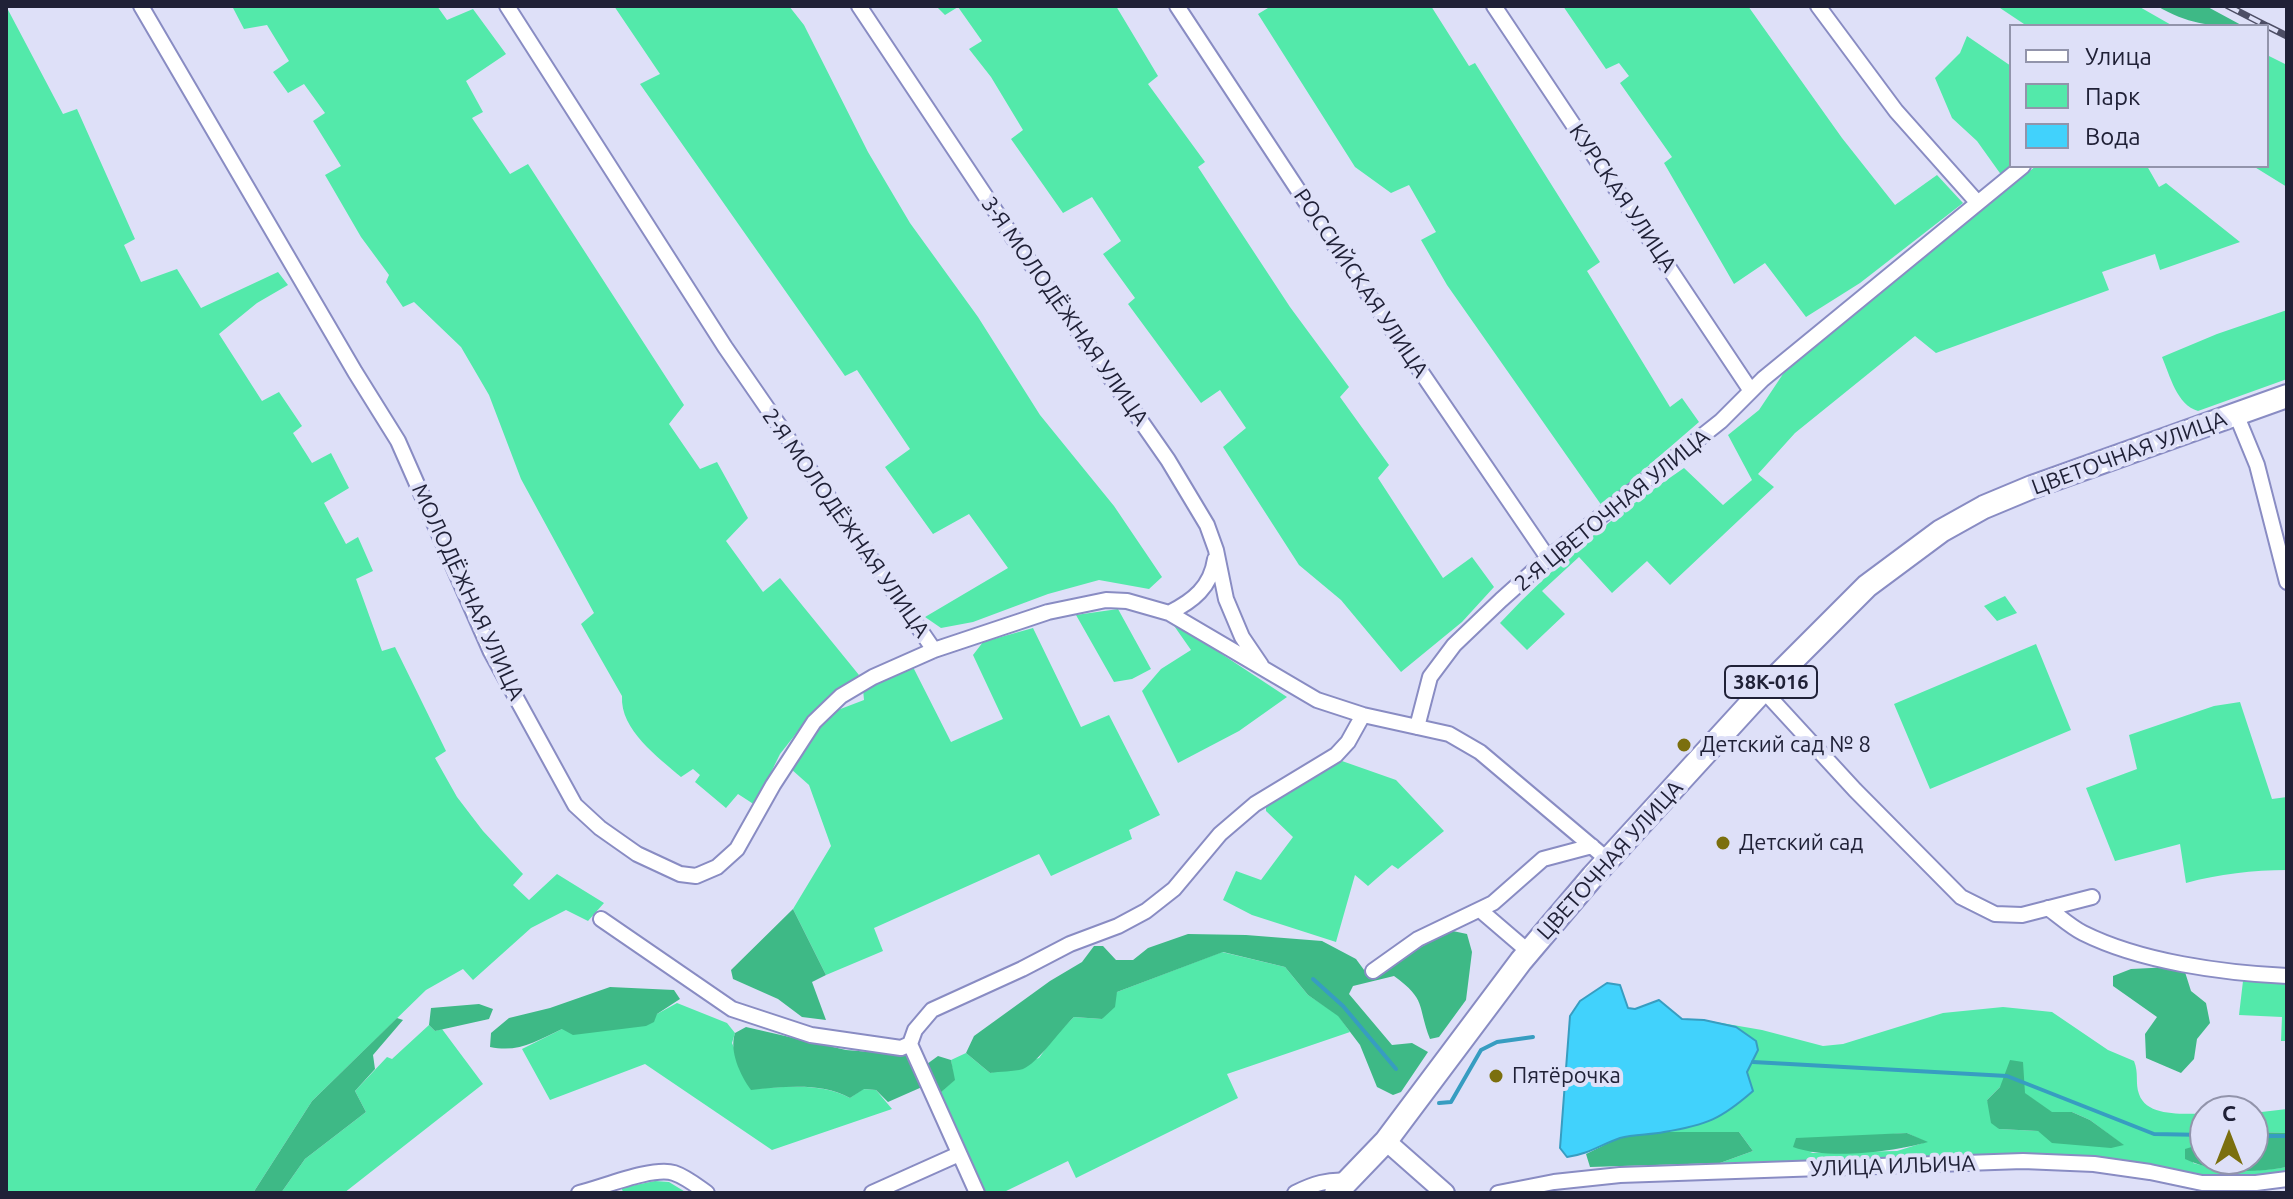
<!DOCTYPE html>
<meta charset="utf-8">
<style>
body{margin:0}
#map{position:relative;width:2293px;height:1199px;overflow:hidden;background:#dee0f8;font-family:Ubuntu,sans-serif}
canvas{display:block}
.frame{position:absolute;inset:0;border:8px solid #202137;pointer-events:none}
.legend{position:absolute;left:2009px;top:24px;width:260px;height:144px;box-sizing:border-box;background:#dee0f8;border:2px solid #9294ab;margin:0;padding:10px 14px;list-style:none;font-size:24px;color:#202137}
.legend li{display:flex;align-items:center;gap:16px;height:40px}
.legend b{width:40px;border:2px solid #9294ab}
.north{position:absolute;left:2189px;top:1095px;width:80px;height:80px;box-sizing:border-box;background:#dee0f8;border:2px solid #9294ab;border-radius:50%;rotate:0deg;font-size:22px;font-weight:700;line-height:32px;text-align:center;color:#202137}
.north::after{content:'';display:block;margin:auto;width:28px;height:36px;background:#7b6f0e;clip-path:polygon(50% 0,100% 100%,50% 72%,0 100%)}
</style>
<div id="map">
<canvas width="2293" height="1199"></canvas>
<div class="frame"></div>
<ul class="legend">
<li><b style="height:10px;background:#fff"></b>Улица</li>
<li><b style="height:22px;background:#53e9aa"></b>Парк</li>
<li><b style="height:22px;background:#41d2fc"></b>Вода</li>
</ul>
<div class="north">С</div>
</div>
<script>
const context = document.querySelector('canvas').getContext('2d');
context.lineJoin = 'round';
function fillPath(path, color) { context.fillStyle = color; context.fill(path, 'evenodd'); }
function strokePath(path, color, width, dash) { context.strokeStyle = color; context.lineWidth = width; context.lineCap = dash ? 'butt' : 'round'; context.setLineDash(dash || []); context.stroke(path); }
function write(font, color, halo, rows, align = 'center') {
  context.font = font + ' Ubuntu,sans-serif'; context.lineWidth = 8; context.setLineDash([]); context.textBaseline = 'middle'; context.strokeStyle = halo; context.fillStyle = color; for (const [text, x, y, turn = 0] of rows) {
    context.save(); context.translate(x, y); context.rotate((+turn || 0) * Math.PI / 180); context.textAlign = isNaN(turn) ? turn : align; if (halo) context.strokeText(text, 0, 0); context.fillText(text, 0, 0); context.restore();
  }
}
fillPath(new Path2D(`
 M6,6L63,114L77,109L135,239L124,245L141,282L177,269L201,308L278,272L288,285L257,303L219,334L262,401L279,392L302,426L293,433L312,463L331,453L349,488L324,503L346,544L358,537L373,571L356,579L382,651L395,647L446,751L435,758L457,797L483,831L523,874L513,885L529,900L557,874L604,903L588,921L566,910L531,928L473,980L463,969L426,990L312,1101L253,1193H6Z
 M232,6H437L447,20L473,9L506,54L466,81L483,112L472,118L510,174L528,164L684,405L669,424L700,469L717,462L748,518L726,541L763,592L780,578L859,675L813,712L780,754L755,805L738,794L726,808L695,782L700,775L693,769L681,777C658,757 620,730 622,696L581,624L594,613L521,479L489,395L461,347L414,302L403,307L386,282L389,275L361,237L325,175L341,166L313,121L325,113L304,84L288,93L273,72L289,61L267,25L244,29Z
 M614,6H789L804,25L868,152L910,223L978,317L1040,415L1114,506L1162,577L1149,589L1099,580L1048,594L973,622L941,628L925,617L1008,568L969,514L933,534L885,467L910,449L857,370L845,376L640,84L660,74Z
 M936,6H1116L1158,76L1148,84L1205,162L1198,167L1290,307L1349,387L1340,397L1389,465L1378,478L1443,578L1472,557L1494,587L1462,622L1401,672L1341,600L1299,565L1223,447L1246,428L1220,390L1201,403L1128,304L1135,298L1103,254L1121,241L1092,197L1063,213L1011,139L1023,130L991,77L969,49L982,41L958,7L945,15Z
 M1268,6H1431L1469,66L1475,63L1600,262L1587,271L1670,407L1682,398L1699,422L1602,506L1447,285L1421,240L1436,232L1409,185L1391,193L1355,167L1258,14L1268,8Z
 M1563,6H1748L1842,138L1895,205L1937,175L1963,203L1860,283L1806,317L1765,263L1734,284L1664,163L1672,157L1620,83L1629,76L1619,63L1606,69Z
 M1997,6H2138L2173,26H2027Z
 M1967,36L2011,66V166H2015L2002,176L1977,141L1952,118L1935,78L1960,53Z
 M2267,55L2287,65V187L2253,166H2267Z
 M2036,166H2147L2159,187L2166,183L2240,242L2160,270L2155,254L2102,272L2109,290L1936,353L1915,336L1795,433L1758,474L1774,487L1670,585L1647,561L1612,593L1579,557L1542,591L1565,614L1527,650L1500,623C1555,564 1617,513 1684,468L1723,505L1752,480L1728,435L1759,410L1783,374L1829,333Z
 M2287,310V379L2198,411C2177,405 2170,376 2162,357L2217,334Z
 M2005,596L2017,613L1997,621L1984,606Z
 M1118,609L1151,669L1132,679L1114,682L1076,615Z
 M1170,620L1287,697L1239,731L1178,763L1142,691L1161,669L1191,650Z
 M1033,628L1081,727L1109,715L1160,815L1129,830L1132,839L1051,876L1039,854L874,928L883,951L826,975L793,909L831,846L809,785L791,769L830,713L864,700L863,689L913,667L951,742L1003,719L973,655L983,642Z
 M2036,644L2071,730L1930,789L1894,704Z
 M2240,702L2272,799L2287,797V870C2253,870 2219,874 2186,883L2180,844L2115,861L2086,788L2137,769L2129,735L2214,706Z
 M1342,761L1396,780L1444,831L1398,869L1392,865L1368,886L1355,875L1336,942L1252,915L1223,900L1236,871L1261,880L1293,837L1266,811V804Z
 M1222,952L1285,967L1308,995L1338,1015L1350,1032L1227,1074L1238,1098L1076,1178L1068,1161L1002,1193H982L939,1094L954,1080L951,1060L966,1053L990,1073L1039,1058L1057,1033L1074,1017L1102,1019L1117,992Z
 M2243,981H2287V1041H2281L2282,1017L2239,1015Z
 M677,1003L727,1023L735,1033L732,1043L751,1089C783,1087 821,1082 850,1098L863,1089L876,1090L892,1109L772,1150L645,1064L550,1100L522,1049L562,1029L657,1014Z
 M2003,1007L2052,1012L2108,1050L2134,1061C2139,1073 2135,1083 2139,1094C2147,1118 2185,1113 2205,1114V1143L2194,1145L2193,1163C2224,1172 2255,1172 2287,1167V1171L2237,1177L2191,1176L2090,1157L2025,1154L1720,1163L1753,1151L1739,1132H1665C1708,1122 1719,1121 1753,1091L1747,1072L1758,1050L1756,1041L1736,1028L1704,1020L1762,1030L1823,1046L1843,1044L1943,1013ZM2000,1087L2024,1093L2052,1113L2072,1112L2090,1120L2123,1145L2038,1131L1999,1129L1987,1100ZM1907,1133L1926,1142L1897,1151L1810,1153L1852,1137Z
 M429,1025L435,1031L442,1029L483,1084L344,1193H281L305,1159L366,1112L355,1091L387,1057L392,1059Z
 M2287,1109V1133L2253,1132V1113Z
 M655,1181L669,1182L687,1193H624L621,1188Z`), '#53e9aa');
fillPath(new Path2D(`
 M2157,6H2206L2243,26C2208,26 2188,24 2157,6Z
 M793,909L826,975L812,982L826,1020L802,1017L778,999L733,979L731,970Z
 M1448,930L1467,934L1472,952L1466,1000L1439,1037L1430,1039C1417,1005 1427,1000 1394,976L1353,986L1349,994L1392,1045L1412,1043L1428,1052L1401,1092L1393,1095L1377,1087L1360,1045L1338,1016L1308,995L1285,967L1223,952L1117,992L1115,1007L1102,1019L1074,1017C1059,1031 1038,1063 1023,1069C1013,1072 1000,1071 990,1073L966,1053L974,1036L1050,981L1082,962L1094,946H1103L1116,960H1133L1148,948L1188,934L1246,935L1322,941L1356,959L1367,974L1385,970Z
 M2171,967L2185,972L2191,991L2206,1003L2210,1023L2197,1039L2194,1059L2181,1073L2146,1058L2145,1034L2157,1017L2113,986V976L2131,969Z
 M610,987L674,990L680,999L657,1014L654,1022L646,1026L573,1035L562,1029C536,1041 519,1053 490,1047L491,1033L509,1018L550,1008Z
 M479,1004L493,1009L489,1019L435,1031L429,1025L431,1008Z
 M397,1018L403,1020L373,1055L375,1069L355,1091L366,1112L305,1159L281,1193H253L312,1101Z
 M746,1027L846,1050L908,1055L922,1087L888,1102L876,1090L864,1089L850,1098C821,1082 783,1087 751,1090C740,1075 729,1051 735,1033Z
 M938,1056L951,1060L955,1080L939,1094L927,1064Z
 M2010,1060L2023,1062L2025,1093L2052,1112H2072L2090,1120L2124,1145L2111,1148L2052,1143L2038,1131L1999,1129L1991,1123L1987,1100L2000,1087Z
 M1665,1132H1739L1753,1151L1720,1163L1590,1167L1586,1154L1621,1137Z
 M2253,1132L2287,1133V1167C2254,1173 2216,1174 2185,1159V1149L2205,1143V1159H2253Z
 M1907,1133L1928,1142C1892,1152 1828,1160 1793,1147L1796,1138Z`), '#3eb986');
const water = new Path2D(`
 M1607,983L1620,985L1628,1008L1635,1009L1659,1000L1682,1019L1704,1020L1736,1027L1756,1041L1758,1050L1747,1072L1753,1091C1721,1119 1707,1125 1664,1132C1650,1135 1634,1134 1620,1138C1600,1145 1589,1154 1567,1157L1560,1148L1570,1016L1580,1001Z`);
fillPath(water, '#41d2fc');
strokePath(water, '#379dc1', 2);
strokePath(new Path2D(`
 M1313,979L1343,1006L1396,1069
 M1753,1062L2007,1076L2154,1134L2205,1135
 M1439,1103L1451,1102L1481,1050L1497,1042L1533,1037
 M2253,1136H2287`), '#379dc1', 4);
const minor = new Path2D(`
 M141,6L355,372L398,441L491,652L575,805L600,828L637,854L680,874L696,876L717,867L737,849L773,785L814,722L841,696L873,677L934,650L1048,612L1106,600L1127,601L1169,613L1317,700L1363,715L1449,734L1480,752L1608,860
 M507,6L725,347L934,650
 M859,6L1020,248L1168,460L1207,525L1216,550L1226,599L1242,637L1261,665
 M1177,6L1327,234L1548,558
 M1494,6L1751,391
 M1818,6L1896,111L1977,202
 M2236,414L2257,465L2287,582
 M1169,613C1193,601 1211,587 1215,559
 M1763,690L1855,790L1961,897L1995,914L2022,915L2092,897
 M1417,727L1430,677L1454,645L1501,600L1548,558L1721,421L1763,379L2023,166
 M2048,908C2059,916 2071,927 2083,933C2141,962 2223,973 2287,976
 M1480,910L1529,952
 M601,919L732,1009L811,1035L901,1048L910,1044L915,1030L932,1010L1022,969L1070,944L1118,926L1146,911L1174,889L1220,834L1255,804L1336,755L1348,742L1363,715
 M1373,971L1418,939L1493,903L1543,859L1592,846
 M910,1044L977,1193
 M579,1193C601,1188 653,1166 674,1173C686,1177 697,1186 707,1193
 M872,1193L959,1154
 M1295,1193C1313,1184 1328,1179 1349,1181
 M1498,1193L1554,1182L1620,1175L2023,1161L2094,1164L2150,1172L2202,1183H2256L2287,1179`);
const tertiary = new Path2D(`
 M1386,1141L1445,1193`);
const primary = new Path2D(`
 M1336,1193L1386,1141L1521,961L1593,876L1763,690L1867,586L1941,531L1984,507L2032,487L2287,396`);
strokePath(minor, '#898cc3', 18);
strokePath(tertiary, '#898cc3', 22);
strokePath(primary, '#898cc3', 26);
strokePath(minor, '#fff', 14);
strokePath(tertiary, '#fff', 18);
strokePath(primary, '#fff', 22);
const rail = new Path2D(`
 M2228,6L2267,26
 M2267,26L2287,36`);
strokePath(rail, '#4d4e65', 7);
strokePath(rail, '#dee0f8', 4, [12]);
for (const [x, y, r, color] of [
 [1684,745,8,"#7b6f0e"],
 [1723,843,8,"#7b6f0e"],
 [1496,1076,8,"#7b6f0e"]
]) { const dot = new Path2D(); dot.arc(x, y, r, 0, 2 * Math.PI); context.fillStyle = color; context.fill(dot); strokePath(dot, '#dee0f8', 3); }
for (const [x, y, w] of [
 [1771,682,92]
]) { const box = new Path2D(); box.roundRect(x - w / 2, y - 16, w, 32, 6); context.fillStyle = '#dee0f8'; context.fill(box); strokePath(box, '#202137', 2); }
write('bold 20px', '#202137', null, [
 ["38К-016",1771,682]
]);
write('22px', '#202137', '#dee0f8', [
 ["КУРСКАЯ УЛИЦА",1623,198,56],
 ["РОССИЙСКАЯ УЛИЦА",1361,283,56],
 ["3-Я МОЛОДЁЖНАЯ УЛИЦА",1065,311,55],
 ["ЦВЕТОЧНАЯ УЛИЦА",2129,453,-20],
 ["2-Я ЦВЕТОЧНАЯ УЛИЦА",1612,510,-39],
 ["2-Я МОЛОДЁЖНАЯ УЛИЦА",846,523,55],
 ["МОЛОДЁЖНАЯ УЛИЦА",468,592,65],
 ["ЦВЕТОЧНАЯ УЛИЦА",1610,860,-48],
 ["УЛИЦА ИЛЬИЧА",1893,1166,-2]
]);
write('22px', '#202137', '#dee0f8', [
 ["Детский сад № 8",1700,745],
 ["Детский сад",1739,843],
 ["Пятёрочка",1512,1076]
], 'left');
</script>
